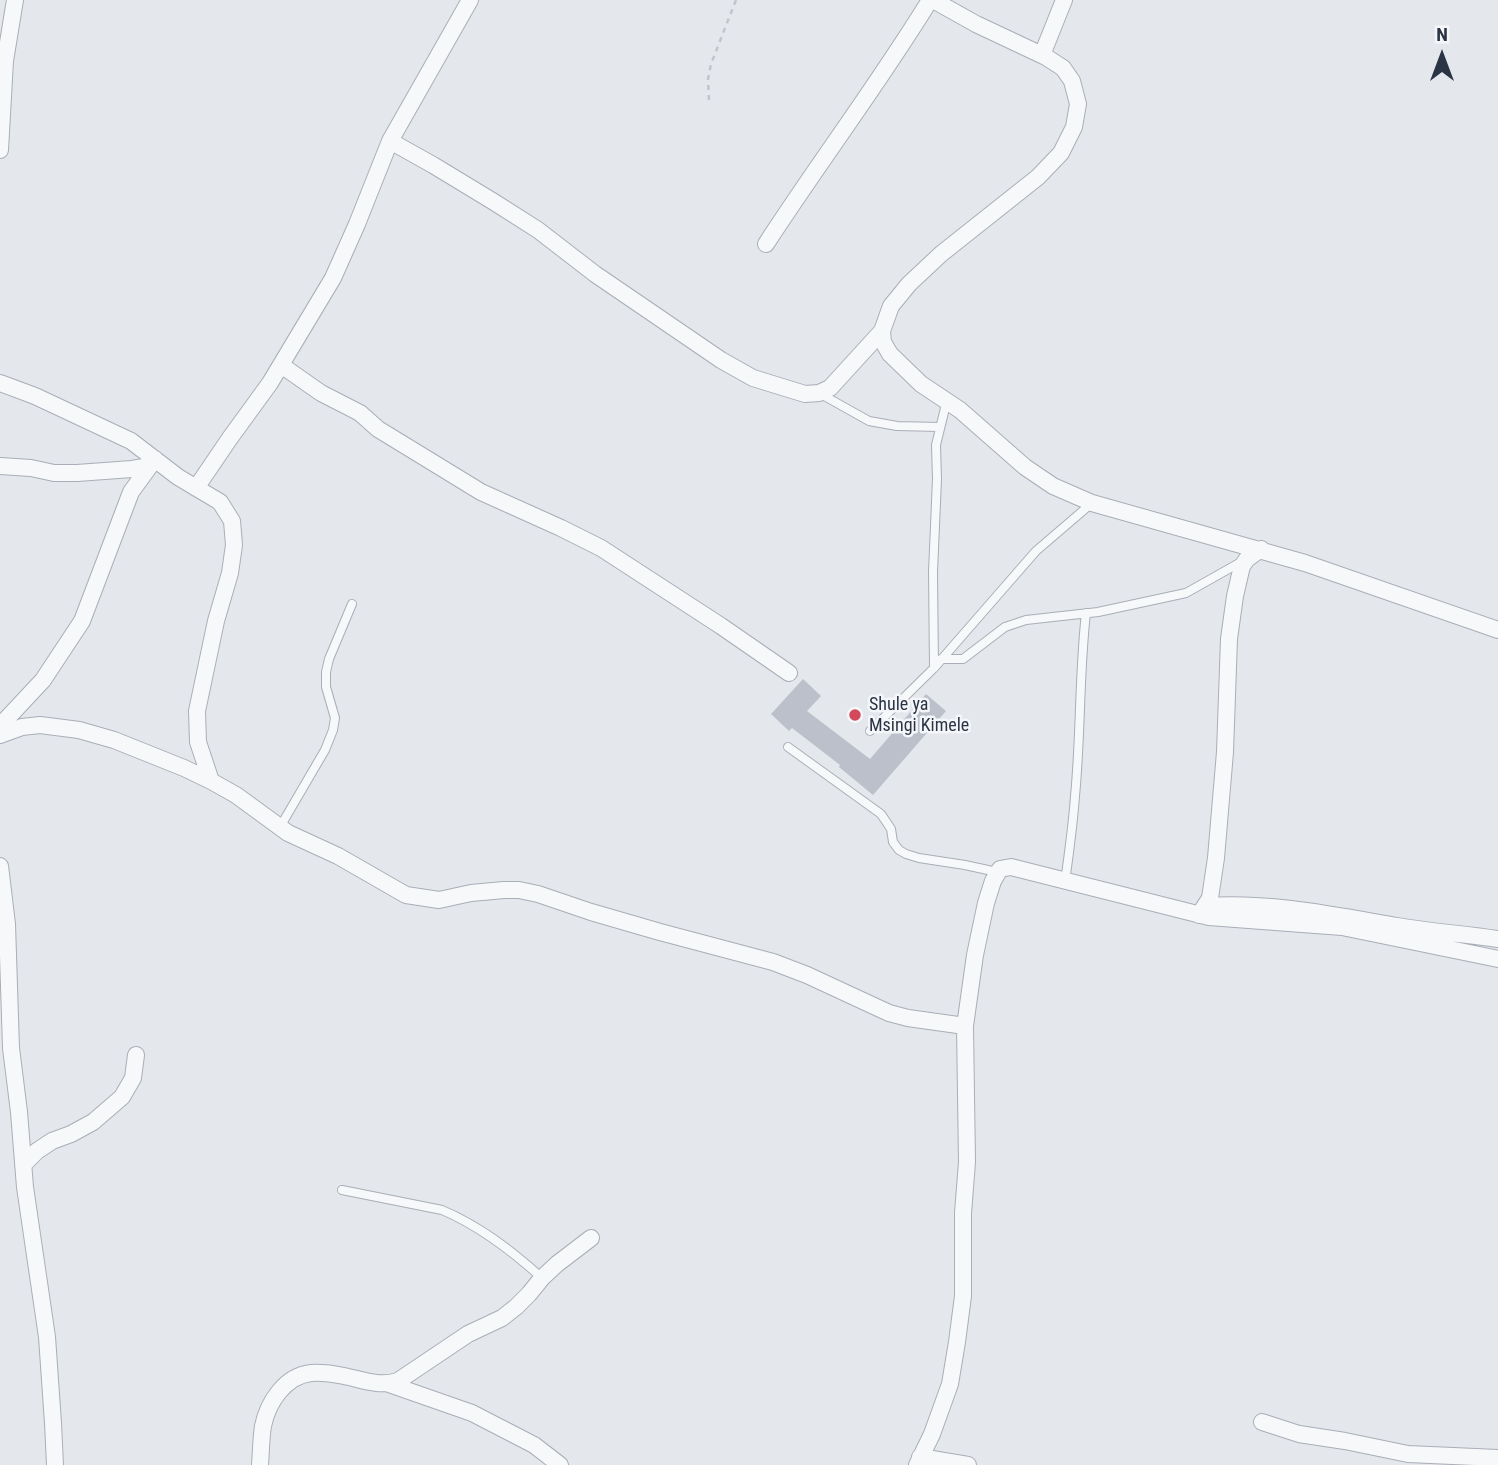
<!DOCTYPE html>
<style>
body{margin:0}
#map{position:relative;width:1498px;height:1465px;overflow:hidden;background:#e4e7ec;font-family:"Roboto Condensed",sans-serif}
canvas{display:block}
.north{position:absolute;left:1407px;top:21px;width:70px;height:70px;-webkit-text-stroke:5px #f4f6f9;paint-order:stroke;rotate:0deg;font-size:19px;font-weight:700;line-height:28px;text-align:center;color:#2b3445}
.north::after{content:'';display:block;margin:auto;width:24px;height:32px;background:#2b3445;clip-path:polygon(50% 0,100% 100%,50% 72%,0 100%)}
</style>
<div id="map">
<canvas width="1498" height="1465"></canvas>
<div class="north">N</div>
</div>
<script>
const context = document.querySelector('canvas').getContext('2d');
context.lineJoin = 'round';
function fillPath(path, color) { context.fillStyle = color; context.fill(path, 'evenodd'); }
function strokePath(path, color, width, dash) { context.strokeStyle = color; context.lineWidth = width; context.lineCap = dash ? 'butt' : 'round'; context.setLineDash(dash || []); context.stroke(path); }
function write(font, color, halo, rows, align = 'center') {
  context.font = font + ' "Roboto Condensed",sans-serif'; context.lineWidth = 5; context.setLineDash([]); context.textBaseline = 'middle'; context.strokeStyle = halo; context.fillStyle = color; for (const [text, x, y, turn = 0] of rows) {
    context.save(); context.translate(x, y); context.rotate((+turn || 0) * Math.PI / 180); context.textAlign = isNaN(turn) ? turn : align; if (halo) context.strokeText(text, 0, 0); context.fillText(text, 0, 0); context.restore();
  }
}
fillPath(new Path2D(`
 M803,679L821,696L807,711L870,759L926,694L946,711L873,795L839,767L840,765L792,728L789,731L771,714Z`), '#bbc0ca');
const lane = new Path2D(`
 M819,393L869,421L897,426L940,427
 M941,659H963L1005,627L1026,620L1098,612L1186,593L1241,562
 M934,668L933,572L937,479L936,445L947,400
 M870,731L934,668L1036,551L1092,503
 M788,747L881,814L891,829L893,842L899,850L906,854L919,858L965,865L997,872
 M280,827L325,750L333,730L335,718L326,687V672L329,659L352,604
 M1065,882C1069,853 1073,825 1075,796C1081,735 1079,674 1086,613
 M342,1190L442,1210C480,1226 512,1251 542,1278`);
const street = new Path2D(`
 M933,0L976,24L1046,57L1063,68L1072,81L1078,104L1074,127L1061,153L1038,177L941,254L909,284L891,306L882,331L883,342L890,354L921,384L960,410L1025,467L1053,486L1092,503L1305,563L1498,630
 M1042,55L1064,0
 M390,141L433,165L494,202L538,230L595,274L721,360L753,378L805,394L819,393L830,388L882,331
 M0,150L5,61L15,0
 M766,244C820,161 879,83 930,0
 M281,365L321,393L360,413L378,429L481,492L561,528L601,548L721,626L789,673
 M0,383L35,396L131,441L178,477L220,502L232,521L234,545L230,573L216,621L197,711L198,742L211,781
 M0,466L31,468L54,473H77L132,469L150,466
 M196,488L230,438L270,383L333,278L357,224L390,141L470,0
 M0,726L43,680L82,621L131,492L155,459
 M0,735L22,727L40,725L79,730L114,740L184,768L211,781L236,795L288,833L338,856L406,895L439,900L471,893L504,890H519L538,894L591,912L660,932L773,962L807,975L889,1013L908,1018L965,1026
 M0,866L7,924L11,1048L19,1112L25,1187L47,1337L53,1423L55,1465
 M1206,906C1271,902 1333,915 1397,926C1431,932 1465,934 1498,939
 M1199,915L1210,898L1216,858L1225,752L1229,639L1235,596L1242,566L1247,559L1261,549
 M23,1165L37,1151L52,1141L71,1134L93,1122L122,1097L133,1078L136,1055
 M389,1384L472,1413L534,1445L560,1465
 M1262,1422L1299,1434L1345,1441L1408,1454L1498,1458
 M920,1457L968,1465
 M260,1465C261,1452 261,1439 263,1426C268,1402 285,1376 311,1373C322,1372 334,1374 344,1376C363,1380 379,1387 398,1381L468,1334L502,1318L516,1307L529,1294L542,1278L557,1264L591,1238
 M917,1465L932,1434L950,1384L957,1342L963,1296V1213L967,1162L965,1026L975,955L986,903L993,881L1000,869L1011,867L1209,917L1342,927L1498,959`);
strokePath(lane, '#a9aeb7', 10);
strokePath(street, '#a9aeb7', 18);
strokePath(new Path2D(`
 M709,100L708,79L711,64L736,0`), '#c2c5cb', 2.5, [5, 5]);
strokePath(lane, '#f7f8fa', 8);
strokePath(street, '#f7f8fa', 16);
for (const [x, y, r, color] of [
 [855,715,7,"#d1495b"]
]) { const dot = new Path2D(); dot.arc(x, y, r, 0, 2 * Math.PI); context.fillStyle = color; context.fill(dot); strokePath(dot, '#f4f6f9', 2.5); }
write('18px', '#2b3445', '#f4f6f9', [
 ["Shule ya",869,705],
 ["Msingi Kimele",869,726]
], 'left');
</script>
